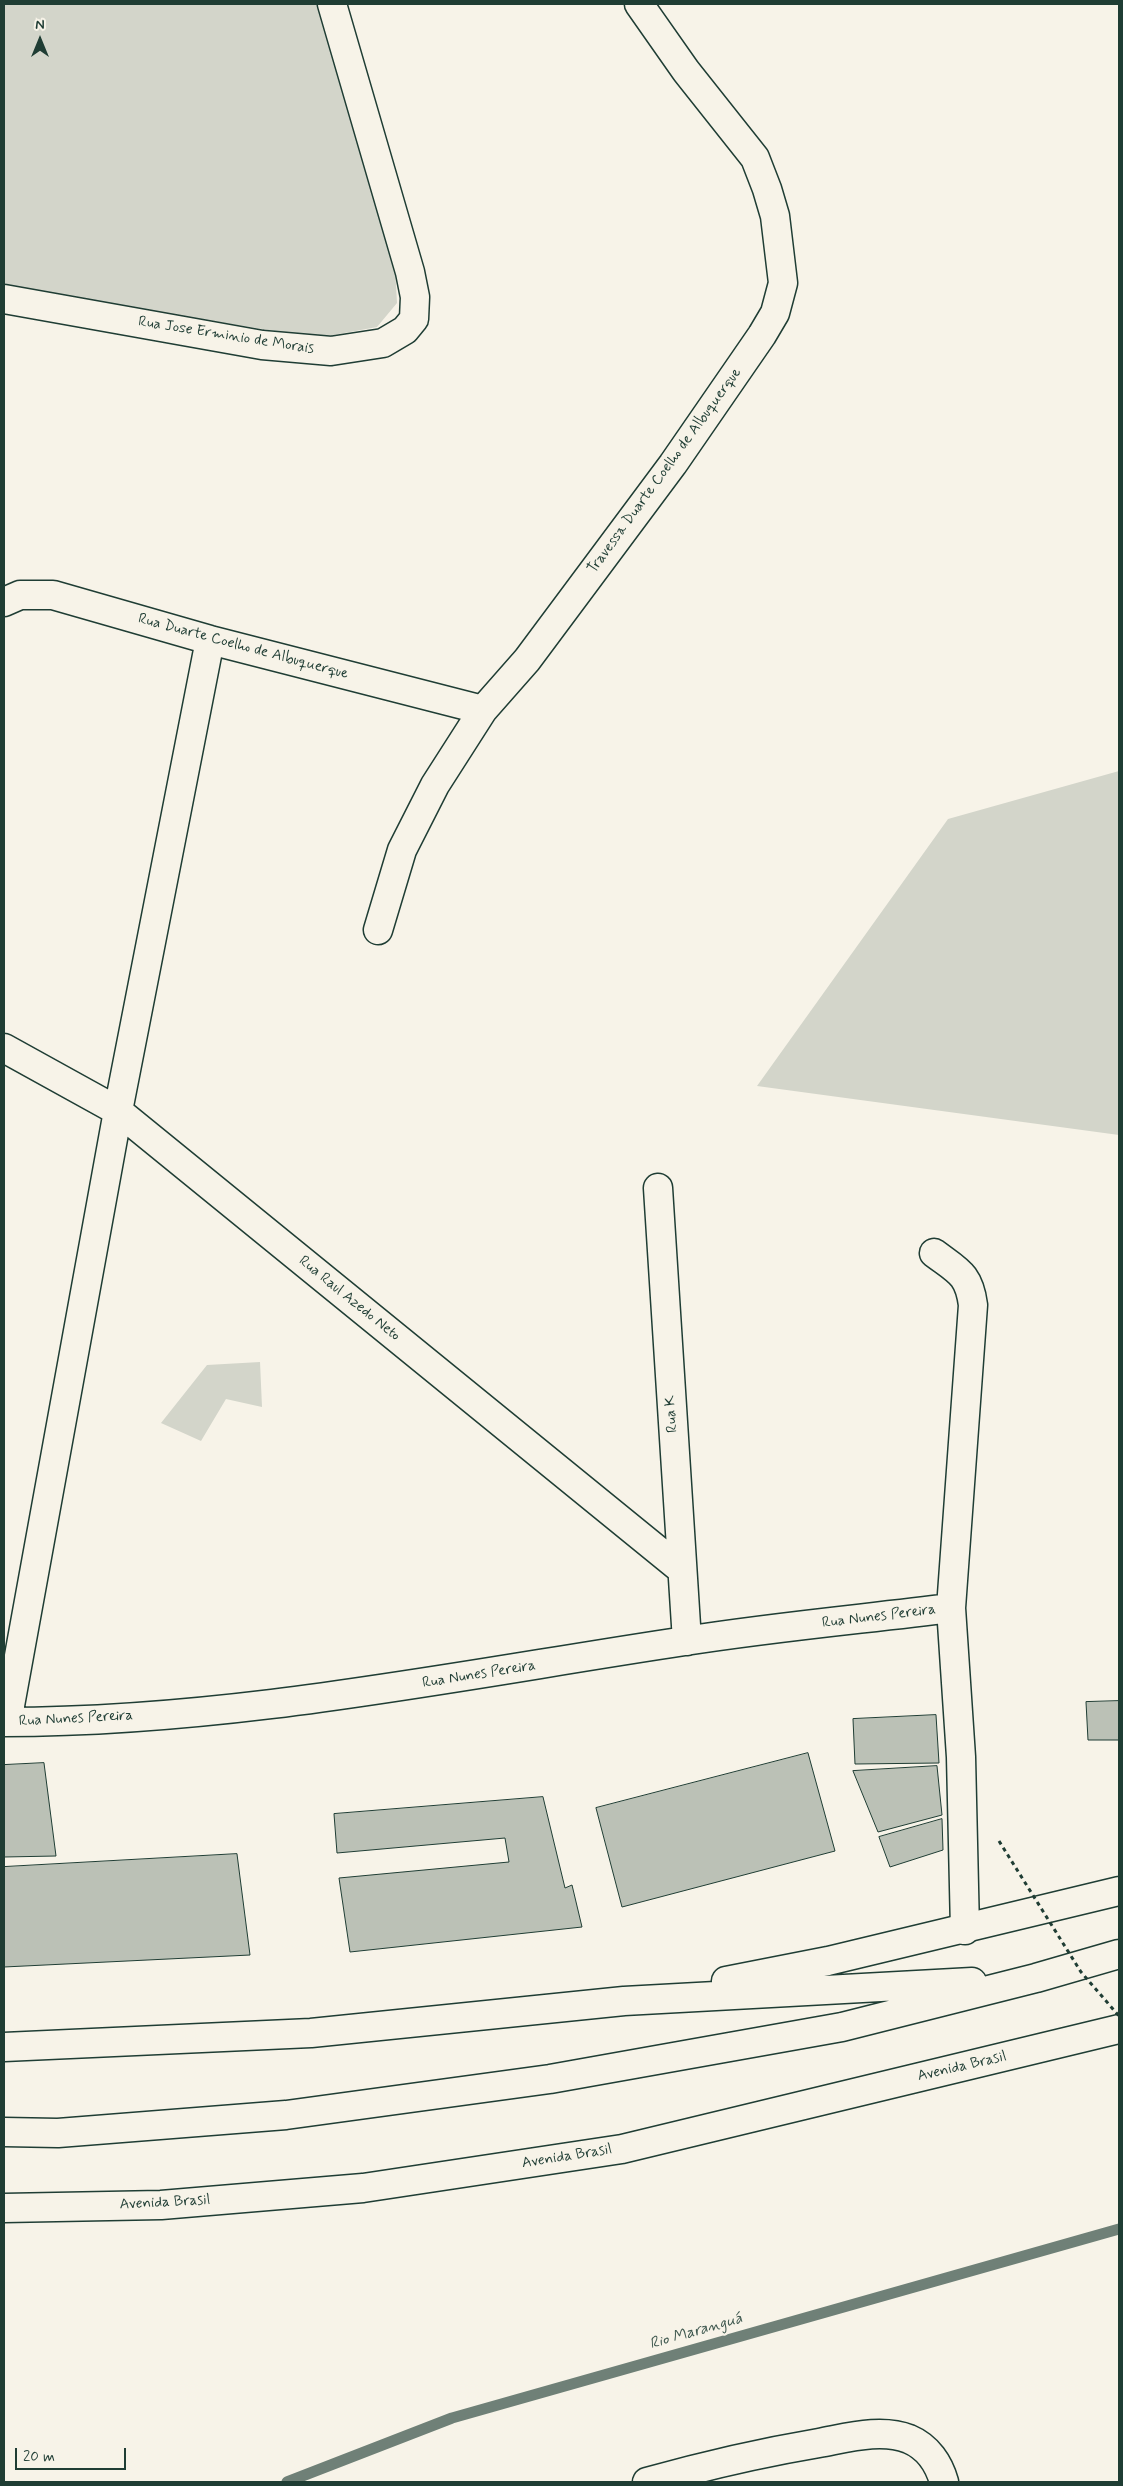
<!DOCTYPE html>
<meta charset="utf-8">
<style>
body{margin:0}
#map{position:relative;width:1123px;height:2486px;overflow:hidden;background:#f7f3e8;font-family:Mynerve,sans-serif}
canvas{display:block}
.frame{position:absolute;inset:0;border:5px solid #1f3d34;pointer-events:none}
.north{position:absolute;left:15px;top:15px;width:50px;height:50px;-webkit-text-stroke:4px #f7f3e8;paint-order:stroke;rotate:0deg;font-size:14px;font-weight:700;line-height:20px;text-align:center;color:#1f3d34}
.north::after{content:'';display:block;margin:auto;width:18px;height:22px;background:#1f3d34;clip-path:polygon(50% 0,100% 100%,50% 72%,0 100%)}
.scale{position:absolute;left:15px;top:2448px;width:111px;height:22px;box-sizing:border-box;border:2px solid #1f3d34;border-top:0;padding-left:6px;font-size:15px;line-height:18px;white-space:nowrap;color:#1f3d34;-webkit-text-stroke:4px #f7f3e8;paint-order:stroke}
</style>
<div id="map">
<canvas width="1123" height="2486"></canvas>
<div class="frame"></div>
<div class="north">N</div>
<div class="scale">20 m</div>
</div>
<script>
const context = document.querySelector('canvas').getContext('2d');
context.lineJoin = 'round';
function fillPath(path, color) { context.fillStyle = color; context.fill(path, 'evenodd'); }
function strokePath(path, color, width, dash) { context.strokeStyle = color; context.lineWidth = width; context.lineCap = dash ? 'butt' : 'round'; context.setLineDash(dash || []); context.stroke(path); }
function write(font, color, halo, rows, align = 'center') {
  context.font = font + ' Mynerve,sans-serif'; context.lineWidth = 4.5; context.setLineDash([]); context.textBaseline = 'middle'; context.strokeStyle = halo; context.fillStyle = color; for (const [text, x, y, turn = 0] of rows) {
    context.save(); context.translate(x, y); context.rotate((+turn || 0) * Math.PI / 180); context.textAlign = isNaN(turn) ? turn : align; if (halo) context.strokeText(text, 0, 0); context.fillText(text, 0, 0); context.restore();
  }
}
fillPath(new Path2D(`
 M4,4H318L394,248L397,303L377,327L317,338L4,287Z
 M1119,771V1135L757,1086L948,819Z
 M260,1362L262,1407L226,1399L201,1441L161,1423L207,1365Z`), '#d3d5ca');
strokePath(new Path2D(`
 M287,2482L452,2418L1119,2229`), '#6f8077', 11);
const building = new Path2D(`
 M1119,1701V1740H1088L1086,1702Z
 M936,1715L939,1763L855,1764L853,1719Z
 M808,1753L835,1851L622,1907L596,1808Z
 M44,1763L56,1856L4,1857V1765Z
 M937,1766L942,1815L878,1832L853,1771Z
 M543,1797L565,1888L572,1885L582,1927L350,1952L339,1878L509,1862L505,1838L337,1853L334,1814Z
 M942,1819L943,1850L890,1867L879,1837Z
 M237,1854L250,1955L4,1967V1867Z`);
fillPath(building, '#bbc1b6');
strokePath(building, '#1f3d34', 1);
const minor = new Path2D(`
 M4,299L262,345L331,351L383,343L405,330L414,319L415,297L410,272L332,4
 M4,602L20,595H53L210,640L483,710
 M378,930L402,850L435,785L483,710L527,660L673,464L762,335L775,313L783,283L775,216L767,189L755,158L686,71L639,4
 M4,1048L118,1111L682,1570
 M658,1188L687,1641
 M934,1253C958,1271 969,1274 973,1305L951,1608L961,1757L965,1930
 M4,1722C233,1722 459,1675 685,1641C773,1627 863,1619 951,1608
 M7,1722L118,1111L210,640
 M647,2482C704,2466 760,2453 819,2443C847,2438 881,2428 909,2439C928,2447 939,2464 944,2482`);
const highway = new Path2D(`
 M726,1981L828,1961L1119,1891
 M4,2047L311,2033L624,2001L972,1982
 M4,2132L58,2133L286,2115L550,2079L842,2027L1036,1978L1119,1954
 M4,2208L161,2205L363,2188L622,2149L1119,2029`);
strokePath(minor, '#1f3d34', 31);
strokePath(highway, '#1f3d34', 31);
strokePath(minor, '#f7f3e8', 28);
strokePath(highway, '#f7f3e8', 28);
strokePath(new Path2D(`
 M999,1841L1081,1972L1119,2016`), '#1f3d34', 3, [4, 4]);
write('15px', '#1f3d34', '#f7f3e8', [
 ["Rua Jose Erminio de Morais",226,336,9],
 ["Travessa Duarte Coelho de Albuquerque",665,471,-54],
 ["Rua Duarte Coelho de Albuquerque",243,647,15],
 ["Rua Raul Azedo Neto",349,1299,39],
 ["Rua K",672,1414,-94],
 ["Rua Nunes Pereira",879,1617,-7],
 ["Rua Nunes Pereira",479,1675,-9],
 ["Rua Nunes Pereira",76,1719,-3],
 ["Avenida Brasil",962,2067,-13],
 ["Avenida Brasil",567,2157,-9],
 ["Avenida Brasil",165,2203,-3]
]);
write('italic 16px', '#405950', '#f7f3e8', [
 ["Rio Maranguá",696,2332,-16]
]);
</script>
